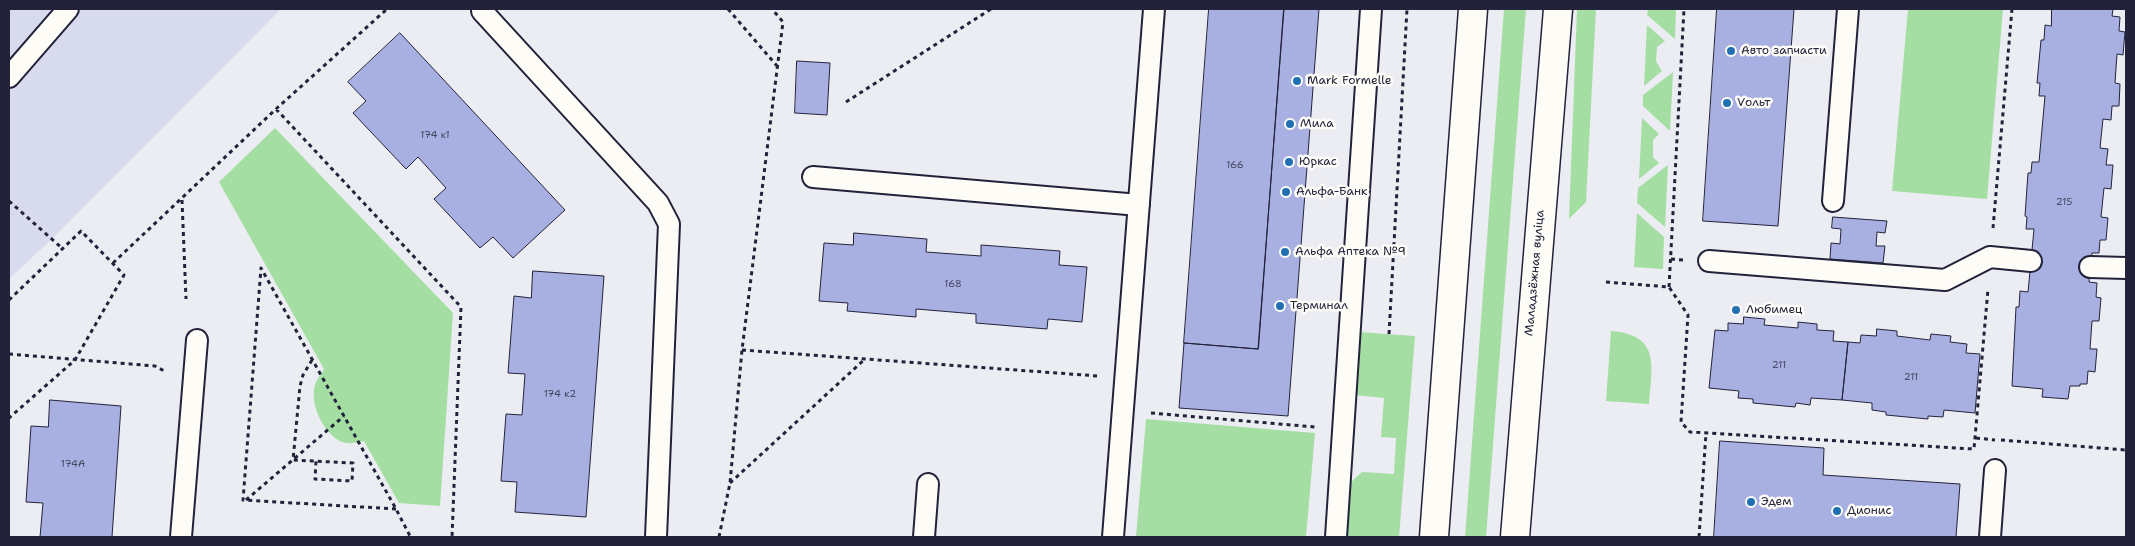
<!DOCTYPE html>
<meta charset="utf-8">
<style>
body{margin:0}
#map{position:relative;width:2135px;height:546px;overflow:hidden;background:#ecedf3;font-family:"Shantell Sans",sans-serif}
canvas{display:block}
.frame{position:absolute;inset:0;border:10px solid #22223b;pointer-events:none}
</style>
<div id="map">
<canvas width="2135" height="546"></canvas>
<div class="frame"></div>
</div>
<script>
const context = document.querySelector('canvas').getContext('2d');
context.lineJoin = 'round';
function fillPath(path, color) { context.fillStyle = color; context.fill(path, 'evenodd'); }
function strokePath(path, color, width, dash) { context.strokeStyle = color; context.lineWidth = width; context.lineCap = dash ? 'butt' : 'round'; context.setLineDash(dash || []); context.stroke(path); }
function write(font, color, halo, rows, align = 'center') {
  context.font = font + ' "Shantell Sans",sans-serif'; context.lineWidth = 5; context.setLineDash([]); context.textBaseline = 'middle'; context.strokeStyle = halo; context.fillStyle = color; for (const [text, x, y, turn = 0] of rows) {
    context.save(); context.translate(x, y); context.rotate((+turn || 0) * Math.PI / 180); context.textAlign = isNaN(turn) ? turn : align; if (halo) context.strokeText(text, 0, 0); context.fillText(text, 0, 0); context.restore();
  }
}
fillPath(new Path2D(`
 M9,9H281L52,239L9,279Z`), '#d8dbee');
fillPath(new Path2D(`
 M1504,9H1526L1486,537H1465Z
 M1577,9H1596L1586,202L1569,219Z
 M1648,9H1676L1675,39L1647,15Z
 M1908,9H2003L1987,199L1892,191Z
 M1647,25L1665,41L1657,47L1656,61L1662,71L1644,86Z
 M1673,72L1670,131L1643,106V95Z
 M1642,118L1659,134L1653,140V157L1659,163L1639,179Z
 M275,128L453,313L440,506L399,503L364,441C355,443 346,445 338,440C322,430 308,401 316,382C318,378 322,373 324,369L219,182Z
 M1668,165L1665,227L1637,203L1638,188Z
 M1637,213L1664,237L1663,269L1634,267Z
 M1611,331C1661,335 1652,366 1649,404L1606,401Z
 M1359,332L1415,336L1399,537H1344L1348,485L1362,472L1394,474L1396,438L1381,437L1384,398L1355,395Z
 M1146,419L1315,433L1306,537H1136Z`), '#a5dea3');
const building = new Path2D(`
 M1209,9H1284L1258,349L1184,343Z
 M1284,9H1319L1288,416L1179,408L1184,343L1258,349Z
 M1717,9H1794L1778,226L1703,221Z
 M2052,9H2113L2112,16L2120,17L2119,31L2125,32L2123,55L2117,54L2115,83L2120,84L2119,106H2112L2111,120L2103,119L2100,148L2108,149L2106,165H2113L2111,189L2104,188L2101,217L2108,218L2106,240H2100L2099,253H2092L2090,267L2089,282L2097,283L2096,297L2101,298L2099,321H2092L2090,349H2097L2095,372L2088,371L2087,384H2080V386H2070L2068,399L2042,397L2043,389L2012,386L2016,307H2019L2020,291L2028,292L2034,229H2026L2027,217L2025,216L2028,173H2031L2032,162H2039L2045,96H2039L2040,83H2037L2041,40H2044L2045,25L2051,26Z
 M400,33L565,210L513,258L493,237L480,248L434,199L446,188L418,157L406,169L353,113L366,101L348,82Z
 M797,61L830,63L827,115L795,113Z
 M1833,217L1887,221L1885,233L1877,232L1876,246H1885L1883,263L1830,259L1831,243L1840,244L1841,229L1832,228Z
 M854,233L927,239L926,252L981,256V245L1060,251L1059,265L1087,267L1082,322L1048,319L1047,329L976,323V314L916,309V317L847,311L848,303L819,301L824,243L853,245Z
 M533,271L604,276L586,517L515,512L517,482L501,481L506,414L522,415L525,374L508,373L514,296L531,298Z
 M1744,317L1765,319L1764,325L1798,328V322L1817,324V330L1834,331L1833,341L1848,342L1842,400L1811,398L1810,405L1796,403L1795,407L1753,403V399L1738,398L1739,391L1709,388L1715,330L1728,331V323L1743,324Z
 M1877,329L1897,331V336L1930,340L1931,334L1951,336L1950,342L1967,344L1966,353L1980,354L1975,413L1944,410L1943,417L1928,416V419L1886,415V412L1872,410V403L1842,400L1848,342L1860,343L1861,335L1876,336Z
 M50,400L121,406L112,537H40L43,503L26,502L31,426L48,427Z
 M1720,441L1824,448L1823,475L1960,484L1956,537H1714Z`);
fillPath(building, '#a8b0e1');
strokePath(building, '#22223b', 1);
const lane = new Path2D(`
 M482,11L658,203L669,224L656,537
 M9,77L68,9
 M813,177L1139,205
 M1833,201L1848,9
 M1709,261L1945,280L1990,257L2031,261
 M2090,267L2126,268
 M181,537L197,340
 M924,537L928,484
 M1113,537L1154,9
 M1336,537L1371,9
 M1990,537L1995,470`);
const secondary = new Path2D(`
 M1434,537L1473,9
 M1515,537L1558,9`);
strokePath(lane, '#22223b', 24);
strokePath(secondary, '#22223b', 31);
strokePath(new Path2D(`
 M728,9L777,66
 M846,102L991,9
 M276,109L461,307L452,537
 M182,200L186,299
 M9,201L63,249
 M1993,228L2012,9
 M1671,259L1683,260
 M113,263L276,109L387,9
 M1606,282L1669,287L1688,315L1681,422L1690,432L1974,449L1988,289
 M1669,287L1684,9
 M9,300L81,231L124,275L75,360L9,418
 M1389,334L1407,9
 M742,350L1098,376
 M9,354L155,366L166,372
 M312,360L303,375L300,386L293,460L353,463L352,481L315,479L316,461
 M1151,413L1315,427
 M1976,438L1995,440
 M2001,440L2126,450
 M730,483L865,359
 M246,500L344,416
 M396,509L243,500L261,268L396,509L410,536L411,537
 M719,537L730,483L742,350L783,22L772,9
 M1699,537L1706,433`), '#22223b', 3, [4, 4]);
strokePath(lane, '#fdfcf7', 20);
strokePath(secondary, '#fdfcf7', 28);
for (const [x, y, r, color] of [
 [1731,51,5,"#1f6fb2"],
 [1297,81,5,"#1f6fb2"],
 [1727,103,5,"#1f6fb2"],
 [1290,124,5,"#1f6fb2"],
 [1289,162,5,"#1f6fb2"],
 [1286,192,5,"#1f6fb2"],
 [1285,252,5,"#1f6fb2"],
 [1280,306,5,"#1f6fb2"],
 [1736,310,5,"#1f6fb2"],
 [1751,502,5,"#1f6fb2"],
 [1837,511,5,"#1f6fb2"]
]) { const dot = new Path2D(); dot.arc(x, y, r, 0, 2 * Math.PI); context.fillStyle = color; context.fill(dot); strokePath(dot, '#fdfcf7', 2); }
write('10px', '#444664', null, [
 ["174 к1",435,135],
 ["166",1235,165],
 ["215",2064,202],
 ["168",953,284],
 ["211",1779,365],
 ["211",1911,377],
 ["174 к2",560,394],
 ["174А",73,464]
]);
write('12px', '#22223b', '#fdfcf7', [
 ["Авто запчасти",1741,51],
 ["Mark Formelle",1307,81],
 ["Vольт",1737,103],
 ["Мила",1300,124],
 ["Юркас",1299,162],
 ["Альфа-Банк",1296,192],
 ["Альфа Аптека №9",1295,252],
 ["Терминал",1290,306],
 ["Любимец",1746,310],
 ["Эдем",1761,502],
 ["Дионис",1847,511]
], 'left');
write('12px', '#22223b', '#fdfcf7', [
 ["Маладзёжная вуліца",1535,273,-85]
]);
</script>
